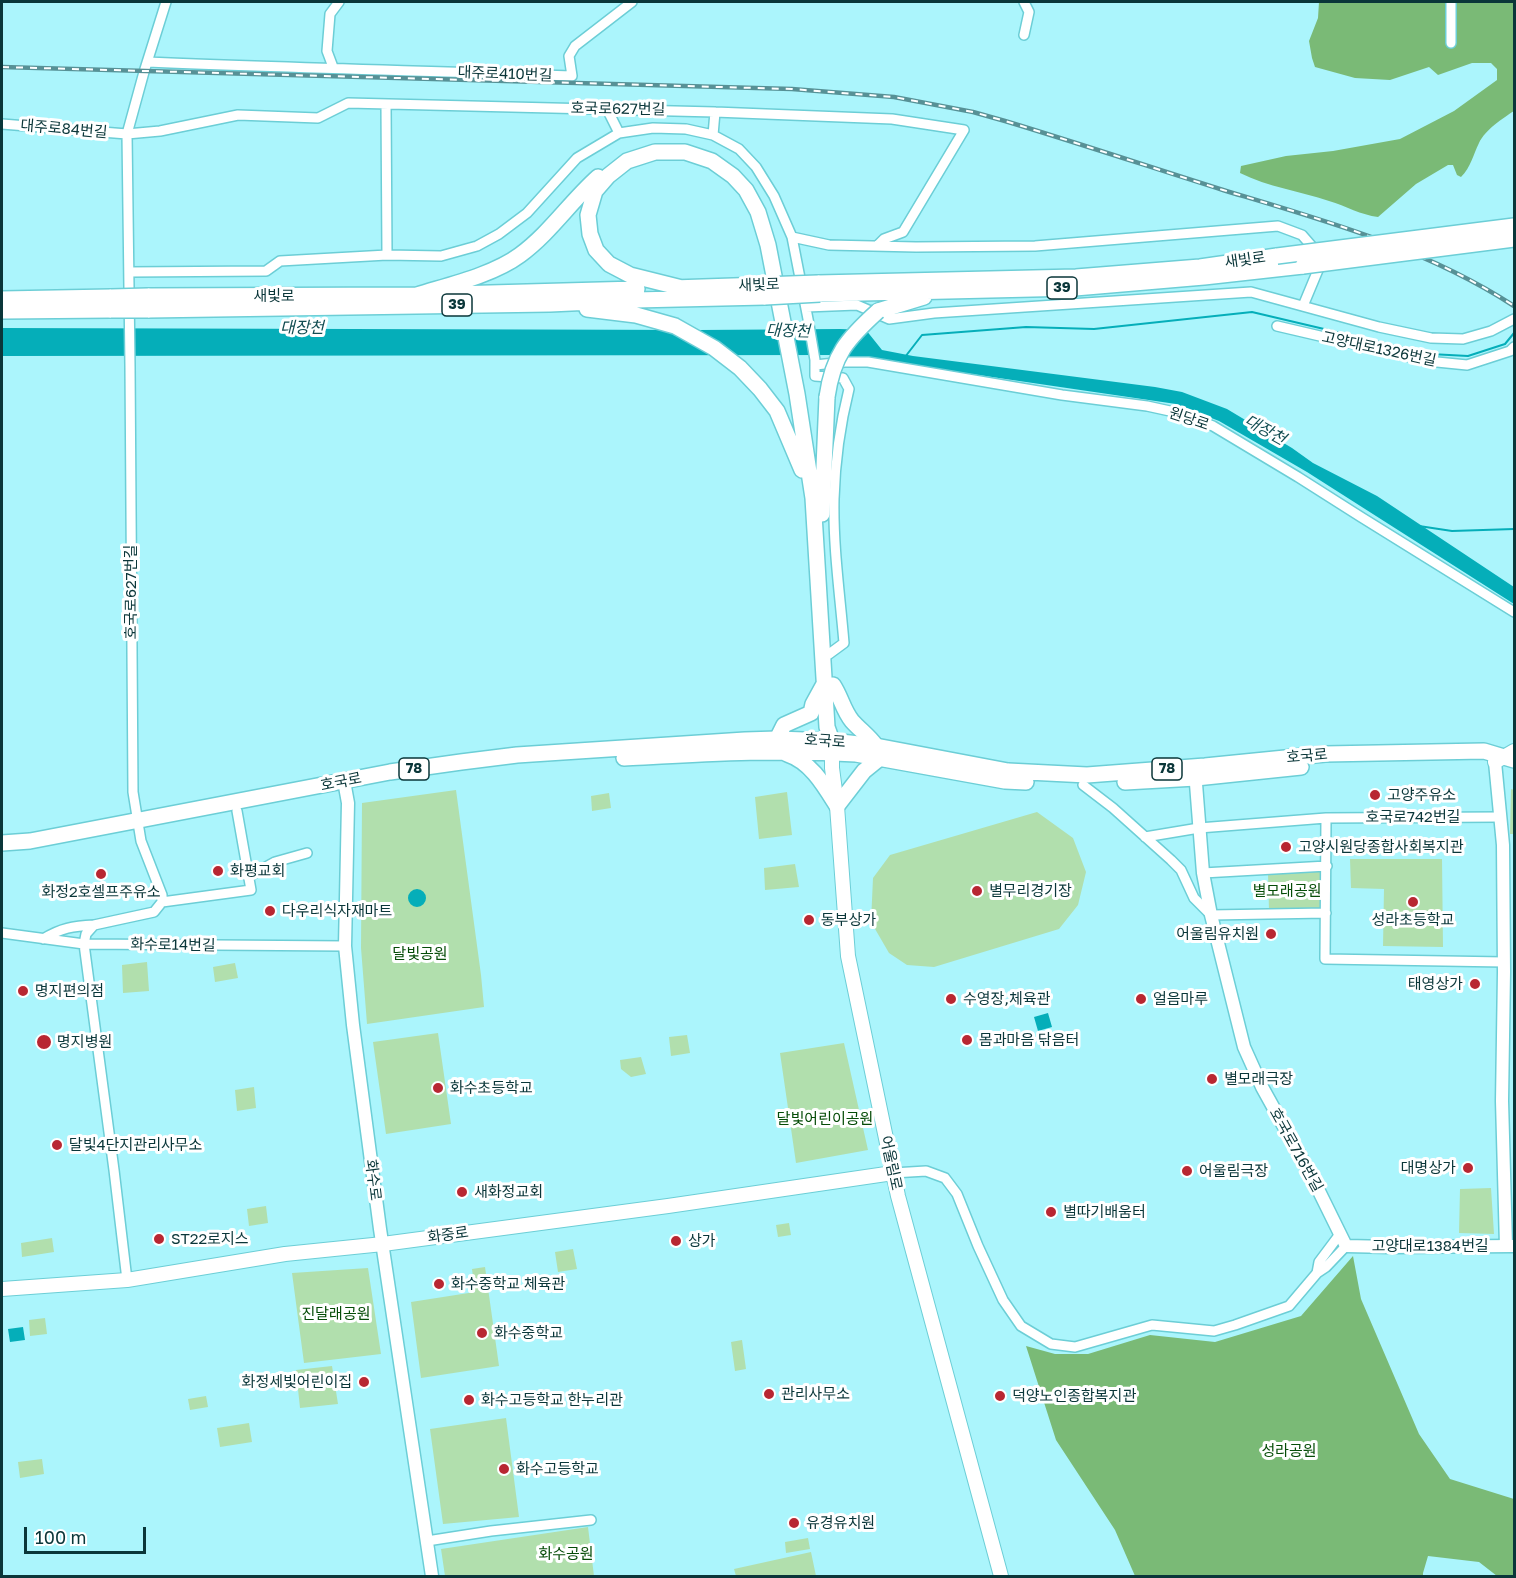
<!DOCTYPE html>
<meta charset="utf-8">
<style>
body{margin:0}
#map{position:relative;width:1516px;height:1578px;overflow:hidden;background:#abf5fc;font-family:"Golos Text",sans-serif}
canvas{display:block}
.frame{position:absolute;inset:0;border:3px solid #0a3639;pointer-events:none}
.scale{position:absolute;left:24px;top:1527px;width:122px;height:27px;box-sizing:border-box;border:3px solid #0a3639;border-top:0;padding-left:8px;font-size:18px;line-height:21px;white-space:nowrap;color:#0a3639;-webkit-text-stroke:4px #fff;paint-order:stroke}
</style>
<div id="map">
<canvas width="1516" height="1578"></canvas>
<div class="frame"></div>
<div class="scale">100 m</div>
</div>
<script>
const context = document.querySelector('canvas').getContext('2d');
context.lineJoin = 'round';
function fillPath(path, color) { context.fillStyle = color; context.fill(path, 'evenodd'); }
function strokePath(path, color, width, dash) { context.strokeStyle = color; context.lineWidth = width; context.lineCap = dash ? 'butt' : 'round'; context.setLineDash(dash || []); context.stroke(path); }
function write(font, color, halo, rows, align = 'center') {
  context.font = font + ' "Golos Text","Noto Sans KR",sans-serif'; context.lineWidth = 6; context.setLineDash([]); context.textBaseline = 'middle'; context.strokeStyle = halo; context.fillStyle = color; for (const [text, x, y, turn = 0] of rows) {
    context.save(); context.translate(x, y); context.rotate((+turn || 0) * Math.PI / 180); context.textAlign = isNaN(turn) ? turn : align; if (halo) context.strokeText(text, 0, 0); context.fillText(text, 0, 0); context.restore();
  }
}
fillPath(new Path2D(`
 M1511,789L1514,790V834H1510Z
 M456,790L481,975L484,1007L367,1024L361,948L362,803Z
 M787,792L792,835L759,839L755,797Z
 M609,793L611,808L592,811L591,796Z
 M1037,812L1073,838L1086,872L1078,905L1059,929L934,967L907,965L889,953L871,922L873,878L890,855Z
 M1350,859H1442L1443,947L1383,946L1384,889L1351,888Z
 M795,864L799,887L765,890L764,868Z
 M1321,871L1322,909L1269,910L1268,874Z
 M147,962L149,991L123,993L122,965Z
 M235,963L238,978L215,982L213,967Z
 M438,1033L451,1124L386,1134L373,1042Z
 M687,1035L690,1053L671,1056L669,1037Z
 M844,1043L868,1150L796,1163L780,1053Z
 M641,1057L646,1074L631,1077L621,1069L620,1060Z
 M254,1087L256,1108L237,1111L235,1090Z
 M1491,1188L1494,1234L1459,1233L1460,1189Z
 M266,1206L268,1223L249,1226L247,1209Z
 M789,1223L791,1235L778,1237L776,1225Z
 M52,1238L54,1252L22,1257L21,1243Z
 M573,1249L577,1269L558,1272L555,1252Z
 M485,1267L499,1366L421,1378L411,1302L475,1292L472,1269Z
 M368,1268L381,1354L304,1363L292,1273Z
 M45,1318L47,1334L30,1336L29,1320Z
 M742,1340L746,1369L735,1371L731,1342Z
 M332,1366L338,1404L300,1408L296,1370Z
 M206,1396L208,1407L190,1410L188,1399Z
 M506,1418L519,1517L443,1524L430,1429Z
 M249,1423L252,1442L220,1447L217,1428Z
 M42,1459L44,1474L20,1478L18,1462Z
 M588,1527L594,1576H445L441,1549Z
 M808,1538L810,1549L786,1553L785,1542Z
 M811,1552L816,1576H736L734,1569Z`), '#b1dfad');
fillPath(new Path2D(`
 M1319,2H1514V111C1503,118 1485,130 1479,143C1473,155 1471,167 1461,177L1457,175L1453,165H1448L1416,184L1378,217C1361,215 1346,206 1329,201C1300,191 1268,187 1240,173L1241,166L1286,156L1333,151L1400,139L1454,111L1497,80V69L1491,63H1472L1438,75L1429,67L1390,80L1355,78L1315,67L1312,58L1309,41L1318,18Z
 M1353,1256L1361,1299L1419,1434L1450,1479L1514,1499V1576H1497L1479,1562L1428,1556L1423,1573V1576H1135L1115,1530L1056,1440L1026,1346L1055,1354H1088L1150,1335L1215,1342L1301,1316Z`), '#7aba76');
fillPath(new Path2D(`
 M2,328L700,330L840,329L866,330L882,350L913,356L1155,387L1182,392L1227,409L1292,448L1313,463L1377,496L1514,587V604L1307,472L1219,421L1176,404L842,355L2,356Z
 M408 898a9 9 0 1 1 18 0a9 9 0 1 1-18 0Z
 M1048,1013L1052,1027L1038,1031L1034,1017Z
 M23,1327L25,1340L10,1342L8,1329Z`), '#05aeb9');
strokePath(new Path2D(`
 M905,357L922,335L1026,327L1094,329L1252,312L1430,354L1468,356L1505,344L1514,333
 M1419,526L1452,531L1514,529`), '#05aeb9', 2);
const minor = new Path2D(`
 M1024,2L1029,12L1024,35
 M1451,2V43
 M148,62C289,68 430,71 572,76L569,56L575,46L632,2
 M333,67L327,51L330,14L339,2
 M386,105L387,255
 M607,109L619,133
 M2,124L127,134L160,131L238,115L318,118L348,103L715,112L892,119L964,130L903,232L884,239L877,246
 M713,135L715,112
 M792,237L829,245L916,247L1035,246L1278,226L1302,235L1315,250L1318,270L1303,306
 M129,272L266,271L280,261L387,255L441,256L477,246L499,234L527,213L577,158L619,133L653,128L686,129L713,135L739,149L756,167L774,196L792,237L808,319L815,360V376L843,378L849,389C840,425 835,462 834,499C833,547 840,595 844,643L829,654
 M806,307L857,305L889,319L934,313L1251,292L1379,327L1431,338L1463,339L1491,331L1514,319
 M1277,326L1427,361L1467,365L1510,351L1514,347
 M815,365L845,362H868L1062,395L1147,406L1179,413L1213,426L1298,477L1361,517L1514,612
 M1083,785L1113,808L1171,860L1181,870L1194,898L1211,915L1326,913
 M1326,818L1325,959L1504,962
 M1145,837L1199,828L1326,818L1501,817
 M1203,873L1327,866
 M248,877L275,862L307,853
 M162,902L251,890L237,811
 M2,933L84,944L345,946
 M43,939C61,928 73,926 94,925
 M893,1173L926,1171L945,1178L957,1194L978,1246L1003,1300L1021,1326L1051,1344L1075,1347L1152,1325L1214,1331L1235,1325L1289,1306L1317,1273L1326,1267L1346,1246
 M1317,1273L1319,1262L1340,1234
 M127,1280L114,1170L84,944L86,934L94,925L154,912L162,902V895L141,841L133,792L130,366L127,134L144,72L166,2
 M427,1541L491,1531L591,1520`);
const tertiary = new Path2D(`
 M1495,762L1503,845L1504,972L1502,1101L1506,1246
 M1195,771L1203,873L1211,915L1244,1047L1262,1087L1313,1179L1346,1246L1391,1247L1514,1246
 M344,781L348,803L345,946L353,1025L380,1229L432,1576`);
const secondary = new Path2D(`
 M832,743V768L837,806L848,956L898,1196L1001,1576
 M1495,762L1514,751
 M2,1289L127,1280L285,1254L383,1244L668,1206L893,1173`);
const primary = new Path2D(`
 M787,754C811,762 824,785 837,806L864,771L880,758
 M624,758C701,754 779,749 856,754L1005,781L1026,782
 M1125,782L1196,778L1301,767
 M2,843L30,841L390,772L461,762L517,755L745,740L777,739L832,741L876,746L1008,771L1087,775L1205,766L1325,754L1484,751L1514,760`);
const trunk = new Path2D(`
 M818,283L1076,277L1200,267L1277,256
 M673,288L763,285
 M682,288L630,275L609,264L596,250L590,234L588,215L595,191L608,176L627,161L655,152H685L712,161L733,176L746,190L758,212L768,245L797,394L813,498L827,727L832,741
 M820,294L1075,288L1204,277L1303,266
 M417,295C449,285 493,275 520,255C550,233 570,202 598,177
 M148,296L417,295L637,289
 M2,299L111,297
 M587,309L636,315L675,326L714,348L740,368L760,389L777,411L802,470
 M148,310L550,304L635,300L765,297
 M2,311L111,310
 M878,311L924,297
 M822,514L827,397
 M833,685C841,697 843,710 852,721C860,730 869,736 876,746
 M777,739L784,725L811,713L813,704L824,684`);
strokePath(minor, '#6cced6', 12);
strokePath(tertiary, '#6cced6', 15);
strokePath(secondary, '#6cced6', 16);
strokePath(primary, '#6cced6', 18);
strokePath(trunk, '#6cced6', 18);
strokePath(minor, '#fff', 9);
strokePath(tertiary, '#fff', 12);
strokePath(secondary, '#fff', 14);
strokePath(primary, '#fff', 15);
strokePath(trunk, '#fff', 15);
const rail = new Path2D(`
 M2,67L792,89L894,97L973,112L1005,121C1078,143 1150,167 1223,190C1323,220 1425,248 1514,306`);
strokePath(rail, '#579196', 4.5);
strokePath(rail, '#fff', 2, [7]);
const trunkBridge = new Path2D(`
 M1277,256L1514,226
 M1303,266L1514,239
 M763,285L818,283
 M111,297L148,296
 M765,297L820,294
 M111,310H148
 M827,397C833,355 847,339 878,311`);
strokePath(trunkBridge, '#6cced6', 18, []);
strokePath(trunkBridge, '#fff', 15);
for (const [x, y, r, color] of [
 [1375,795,6,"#b82732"],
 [1286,847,6,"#b82732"],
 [218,871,6,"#b82732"],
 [101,874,6,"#b82732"],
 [977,891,6,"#b82732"],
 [1413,902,6,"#b82732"],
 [270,911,6,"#b82732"],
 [809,920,6,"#b82732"],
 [1271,934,6,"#b82732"],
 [1475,984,6,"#b82732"],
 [23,991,6,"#b82732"],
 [951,999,6,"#b82732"],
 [1141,999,6,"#b82732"],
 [967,1040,6,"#b82732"],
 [44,1042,8,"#b82732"],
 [1212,1079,6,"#b82732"],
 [438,1088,6,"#b82732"],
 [57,1145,6,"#b82732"],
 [1468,1168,6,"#b82732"],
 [1187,1171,6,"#b82732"],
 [462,1192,6,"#b82732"],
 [1051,1212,6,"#b82732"],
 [159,1239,6,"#b82732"],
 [676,1241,6,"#b82732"],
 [439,1284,6,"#b82732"],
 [482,1333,6,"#b82732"],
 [364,1382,6,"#b82732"],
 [769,1394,6,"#b82732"],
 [1000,1396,6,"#b82732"],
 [469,1400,6,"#b82732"],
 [504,1469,6,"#b82732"],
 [794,1523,6,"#b82732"]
]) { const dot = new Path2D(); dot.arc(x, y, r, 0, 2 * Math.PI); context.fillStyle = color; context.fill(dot); strokePath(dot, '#fff', 2); }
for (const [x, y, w] of [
 [1062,288,30],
 [457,305,30],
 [414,769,30],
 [1167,769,30]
]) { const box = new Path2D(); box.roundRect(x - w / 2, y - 11, w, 22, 4.5); context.fillStyle = '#fff'; context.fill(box); strokePath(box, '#0a3639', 1.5); }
write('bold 14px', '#0a3639', null, [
 ["39",1062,288],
 ["39",457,305],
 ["78",414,769],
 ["78",1167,769]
]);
write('15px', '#0a3639', '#fff', [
 ["대주로410번길",505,74,2],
 ["호국로627번길",618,109,1],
 ["대주로84번길",64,129,5],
 ["새빛로",1245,260,-8],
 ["새빛로",759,285,-2],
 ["새빛로",274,296],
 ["고양대로1326번길",1379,349,12],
 ["원당로",1189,419,19],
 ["호국로627번길",131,592,-90],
 ["호국로",825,741,4],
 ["호국로",1307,756,-5],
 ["호국로",341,782,-11],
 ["호국로742번길",1413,817],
 ["화수로14번길",173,945,1],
 ["호국로716번길",1296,1150,61],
 ["어울림로",891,1163,78],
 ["화수로",373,1180,83],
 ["화중로",448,1235,-8],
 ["고양대로1384번길",1430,1246]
]);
write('15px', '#0a3639', '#fff', [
 ["고양주유소",1387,795],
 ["고양시원당종합사회복지관",1298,847],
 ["화평교회",230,871],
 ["별무리경기장",989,891],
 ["화정2호셀프주유소",101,892,"center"],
 ["다우리식자재마트",282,911],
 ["동부상가",821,920],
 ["성라초등학교",1413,920,"center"],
 ["어울림유치원",1259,934,"right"],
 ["태영상가",1463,984,"right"],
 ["명지편의점",35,991],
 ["수영장,체육관",963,999],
 ["얼음마루",1153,999],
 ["몸과마음 닦음터",979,1040],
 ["명지병원",57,1042],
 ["별모래극장",1224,1079],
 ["화수초등학교",450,1088],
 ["달빛4단지관리사무소",69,1145],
 ["대명상가",1456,1168,"right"],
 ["어울림극장",1199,1171],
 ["새화정교회",474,1192],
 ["별따기배움터",1063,1212],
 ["ST22로지스",171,1239],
 ["상가",688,1241],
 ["화수중학교 체육관",451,1284],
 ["화수중학교",494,1333],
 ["화정세빛어린이집",352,1382,"right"],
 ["관리사무소",781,1394],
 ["덕양노인종합복지관",1012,1396],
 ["화수고등학교 한누리관",481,1400],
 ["화수고등학교",516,1469],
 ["유경유치원",806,1523]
], 'left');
write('15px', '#054c07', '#fff', [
 ["별모래공원",1287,891],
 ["달빛공원",420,954],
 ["달빛어린이공원",825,1119],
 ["진달래공원",336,1314],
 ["성라공원",1289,1451],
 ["화수공원",566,1554]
]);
write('italic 16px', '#124d52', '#fff', [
 ["대장천",302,328],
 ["대장천",788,331,2],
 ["대장천",1265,430,29]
]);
</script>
